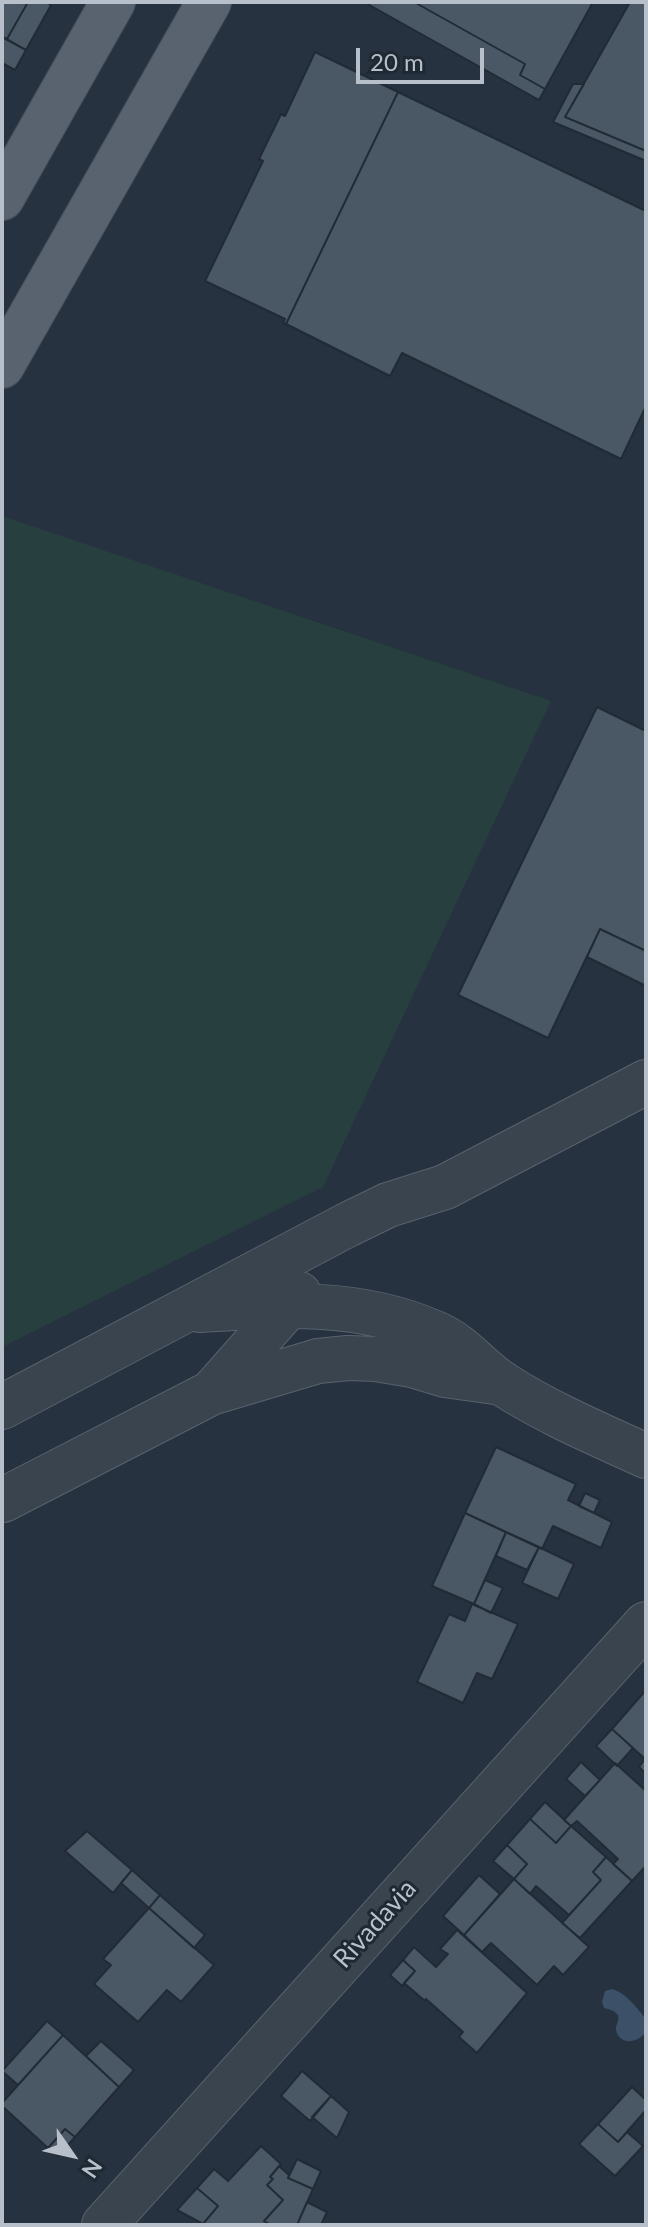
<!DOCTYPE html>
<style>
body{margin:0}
#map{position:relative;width:648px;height:2227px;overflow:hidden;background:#26323f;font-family:Lato,sans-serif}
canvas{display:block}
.frame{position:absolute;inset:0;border:4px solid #b6bfca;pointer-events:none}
.north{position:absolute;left:32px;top:2115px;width:80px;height:80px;-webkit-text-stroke:6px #1f2934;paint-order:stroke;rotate:124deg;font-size:22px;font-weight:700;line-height:32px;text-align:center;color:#b6bfca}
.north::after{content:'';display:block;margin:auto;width:28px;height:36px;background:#b6bfca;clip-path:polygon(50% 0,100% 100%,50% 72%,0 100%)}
.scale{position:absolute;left:356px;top:48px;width:128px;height:36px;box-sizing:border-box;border:4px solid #b6bfca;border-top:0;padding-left:10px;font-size:24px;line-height:28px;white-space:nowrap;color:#b6bfca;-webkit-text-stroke:6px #1f2934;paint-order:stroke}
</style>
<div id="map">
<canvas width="648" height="2227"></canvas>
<div class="frame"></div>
<div class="north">N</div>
<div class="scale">20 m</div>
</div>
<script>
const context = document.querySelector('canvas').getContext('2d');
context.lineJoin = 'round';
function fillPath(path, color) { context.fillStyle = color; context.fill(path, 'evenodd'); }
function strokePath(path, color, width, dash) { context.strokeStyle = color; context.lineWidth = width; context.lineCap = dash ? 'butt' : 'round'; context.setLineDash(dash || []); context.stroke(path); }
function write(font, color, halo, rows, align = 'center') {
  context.font = font + ' Lato,sans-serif'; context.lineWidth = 6; context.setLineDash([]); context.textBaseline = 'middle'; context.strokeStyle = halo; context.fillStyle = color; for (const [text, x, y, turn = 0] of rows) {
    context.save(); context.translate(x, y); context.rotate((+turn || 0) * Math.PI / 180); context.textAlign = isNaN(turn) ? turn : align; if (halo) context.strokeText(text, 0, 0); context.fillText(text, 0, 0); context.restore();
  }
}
fillPath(new Path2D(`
 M2,516L551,701L323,1187L2,1347Z`), '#283f40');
fillPath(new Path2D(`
 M612,1989C625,1992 636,2007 645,2018L646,2032C639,2042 620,2047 616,2030C615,2024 622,2018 616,2013C613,2010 608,2009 604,2008L602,2002L605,1991Z`), '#3c5168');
const building = new Path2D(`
 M2,2H28L7,39L2,37Z
 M28,2H46L51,5L26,50L7,39Z
 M364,2H414L525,64L520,75L545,89L539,100Z
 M414,2H588L592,4L545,89L520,75L525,64Z
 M630,2H646V151L565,117Z
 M2,37L26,50L15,70L2,63Z
 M315,52L398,92L286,324L283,323L285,319L205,281L263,161L259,159L281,114L285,116Z
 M573,84H584L565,117L646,151V161L553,122Z
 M398,92L646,211V406L621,459L402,353L390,376L286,324Z
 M597,707L646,731V951L600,929L548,1038L458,995Z
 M600,929L646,951V986L587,957Z
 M496,1447L576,1484L568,1500L612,1522L601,1548L553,1526L542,1549L465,1513Z
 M585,1493L600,1500L594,1513L579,1506Z
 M465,1513L506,1532L474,1604L432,1586Z
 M506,1532L539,1547L527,1570L496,1556Z
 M539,1547L574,1564L558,1599L522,1583Z
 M485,1580L503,1588L491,1613L474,1604Z
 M472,1604L518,1624L492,1679L477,1673L463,1703L417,1682L449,1614L465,1621Z
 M646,1690V1774L639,1767L645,1759L612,1729Z
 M612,1729L633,1748L617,1766L596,1746Z
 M581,1762L600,1780L585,1796L566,1779Z
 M615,1763L646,1791V1866L632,1881L613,1864L618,1859L577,1821L571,1826L564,1820Z
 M545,1802L571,1826L556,1843L530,1819Z
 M530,1819L556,1843L571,1826L606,1857L593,1872L601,1880L569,1915L536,1886L530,1894L514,1879L527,1864L507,1845Z
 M87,1831L132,1870L113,1893L65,1851Z
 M507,1845L527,1864L514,1879L493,1861Z
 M606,1857L632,1881L580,1938L562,1923L601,1880L593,1872Z
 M132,1870L160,1895L149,1908L121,1883Z
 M479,1875L500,1894L464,1935L443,1916Z
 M514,1879L589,1947L563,1975L554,1966L537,1985L491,1943L482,1952L464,1935Z
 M160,1895L205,1935L194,1948L149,1908Z
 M149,1908L214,1965L181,2002L167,1990L138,2022L94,1984L111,1965L103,1959Z
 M457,1930L527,1993L477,2053L459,2037L463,2032L426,1999L425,2001L404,1983L415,1971L403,1960L414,1947L436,1967L448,1954L440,1949Z
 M403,1960L415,1971L402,1986L390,1975Z
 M47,2021L63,2035L18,2085L2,2071Z
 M63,2035L119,2087L75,2137L65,2129L48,2148L2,2106V2103Z
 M101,2041L134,2070L119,2087L86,2056Z
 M302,2071L331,2096L310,2121L281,2096Z
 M632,2087L646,2100V2110L618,2142L598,2124Z
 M331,2096L349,2112L337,2138L312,2117Z
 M598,2124L618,2142L627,2132L643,2146L615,2176L579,2144Z
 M65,2129L75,2137L58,2156L48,2148Z
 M261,2146L281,2164L270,2177L273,2179L267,2185L283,2200L264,2221L271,2225L203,2224L218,2206L197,2188L214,2169L228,2181Z
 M297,2159L321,2171L313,2189L288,2178Z
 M279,2166L289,2175L288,2178L313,2189L297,2225H271L264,2221L283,2200L267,2185L273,2179L270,2177Z
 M197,2188L218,2206L203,2224L177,2210Z
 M307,2202L327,2212L321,2225H297Z`);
fillPath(building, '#4a5865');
strokePath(building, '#212b36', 2);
const minor = new Path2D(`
 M200,1310C281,1305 358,1299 435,1333C465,1346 478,1368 503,1384C548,1413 598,1434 646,1456
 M212,1392L299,1294
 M2,1407L347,1225L388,1205L445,1187L646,1082
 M3,1500L211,1393L318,1361L348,1358L376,1359L412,1365L445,1375L502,1383
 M104,2225L646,1624`);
const major = new Path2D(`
 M2,198L113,2
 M2,366L209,2`);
strokePath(minor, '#58626d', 46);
strokePath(major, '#434d58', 46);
strokePath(minor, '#3a444f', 44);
strokePath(major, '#58636f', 44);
write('26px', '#b6bfca', '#1f2934', [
 ["Rivadavia",375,1924,-48]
]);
</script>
